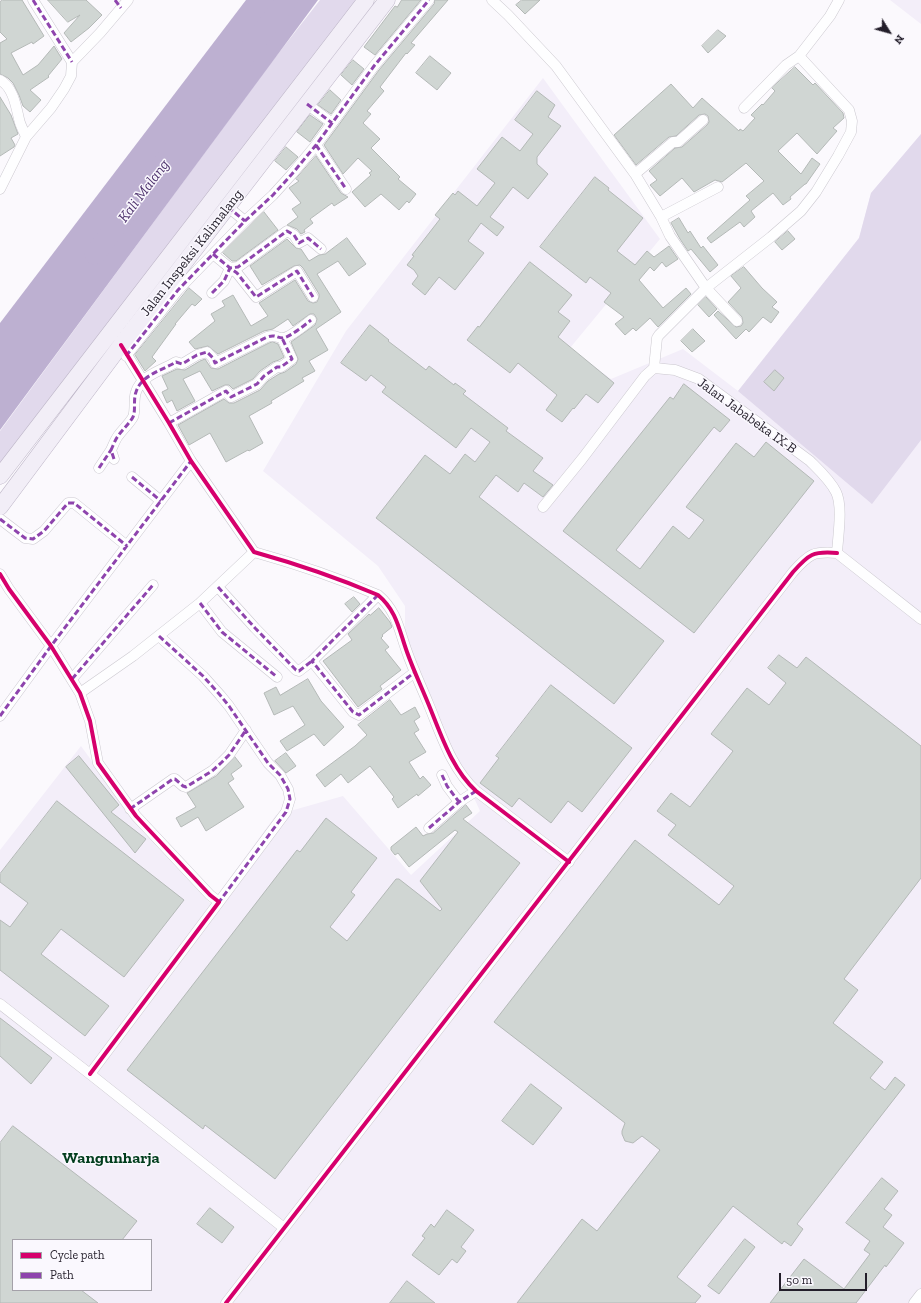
<!DOCTYPE html>
<style>
body{margin:0}
#map{position:relative;width:921px;height:1303px;overflow:hidden;background:#fbf9fd;font-family:"Zilla Slab",serif}
canvas{display:block}
.legend{position:absolute;left:12px;top:1239px;width:140px;height:52px;box-sizing:border-box;background:#faf8fe;border:1px solid #a4a1a9;margin:0;padding:5px 7px;list-style:none;font-size:12px;color:#231e2a}
.legend li{display:flex;align-items:center;gap:8px;height:20px}
.legend b{width:20px;border:1px solid #a4a1a9}
.north{position:absolute;left:869px;top:12px;width:40px;height:40px;-webkit-text-stroke:3px #faf8fe;paint-order:stroke;rotate:127deg;font-size:11px;font-weight:700;line-height:16px;text-align:center;color:#231e2a}
.north::after{content:'';display:block;margin:auto;width:14px;height:18px;background:#231e2a;clip-path:polygon(50% 0,100% 100%,50% 72%,0 100%)}
.scale{position:absolute;left:779px;top:1273px;width:88px;height:18px;box-sizing:border-box;border:2px solid #231e2a;border-top:0;padding-left:5px;font-size:12px;line-height:14px;white-space:nowrap;color:#231e2a;-webkit-text-stroke:3px #faf8fe;paint-order:stroke}
</style>
<div id="map">
<canvas width="921" height="1303"></canvas>
<ul class="legend">
<li><b style="height:5px;background:#d6006c"></b>Cycle path</li>
<li><b style="height:5px;background:#8e44ad"></b>Path</li>
</ul>
<div class="north">N</div>
<div class="scale">50 m</div>
</div>
<script>
const context = document.querySelector('canvas').getContext('2d');
context.lineJoin = 'round';
function fillPath(path, color) { context.fillStyle = color; context.fill(path, 'evenodd'); }
function strokePath(path, color, width, dash) { context.strokeStyle = color; context.lineWidth = width; context.lineCap = dash ? 'butt' : 'round'; context.setLineDash(dash || []); context.stroke(path); }
function write(font, color, halo, rows, align = 'center') {
  context.font = font + ' "Zilla Slab",serif'; context.lineWidth = 3; context.setLineDash([]); context.textBaseline = 'middle'; context.strokeStyle = halo; context.fillStyle = color; for (const [text, x, y, turn = 0] of rows) {
    context.save(); context.translate(x, y); context.rotate((+turn || 0) * Math.PI / 180); context.textAlign = isNaN(turn) ? turn : align; if (halo) context.strokeText(text, 0, 0); context.fillText(text, 0, 0); context.restore();
  }
}
fillPath(new Path2D(`
 M890,0H921V24Z
 M543,78L660,239L570,348L611,379L683,349L738,391L859,238L871,193L921,134V1303H0V850L81,746L143,832L211,904L276,815L343,796L411,875L480,811L405,647V606L378,566L263,471L346,331ZM13,1240H151V1290H13Z`), '#f3eef9');
fillPath(new Path2D(`
 M320,0H366L0,475V431L267,68Z
 M921,134V440L872,504L738,391L859,238L871,193Z`), '#e1d9ec');
fillPath(new Path2D(`
 M246,0H318L0,430V323Z`), '#bdb0d1');
strokePath(new Path2D(`
 M95,254L287,0`), '#bdb0d1', 21);
const building = new Path2D(`
 M3,0H22L44,36L33,44L32,42L11,53L23,75L38,65L54,46L62,59L48,76L49,77L30,90L41,100L30,112L23,106L19,95L13,83L8,78L0,74V43L7,39L0,32V2Z
 M48,0H86L102,15L89,28L71,42L64,33L80,15L68,22Z
 M402,0H421L375,55L364,47L395,6L397,7Z
 M435,0H448L411,43L415,45L407,54L406,53L380,87L384,91L367,111L371,114L363,123L380,139L371,148L400,177L398,179L416,194L409,203L407,201L399,210L381,194L365,207L352,192L371,175L369,173L372,171L358,158L343,174L324,145L379,70L434,4Z
 M522,0H540L525,14L516,5Z
 M718,30L726,36L708,53L702,46Z
 M430,56L451,73L437,90L416,73Z
 M353,60L364,69L352,85L341,75Z
 M795,67L813,85L815,83L843,113L844,118L833,128L837,131L817,154L797,133L778,151L801,174L812,158L820,164L806,184H805L790,197L791,199L783,205L773,193L751,211L755,217L744,227L740,222L711,243L707,238L750,200L746,196L764,181L746,163L722,182L715,180L694,192L682,178L660,196L650,185L657,180L649,171L675,148L682,147L707,125L709,122L708,116L705,114L699,115L676,136L669,137L636,165L614,135L671,84L693,108L702,98L739,131L740,129L743,131L755,118L751,115L762,104L763,105L775,91L772,88Z
 M330,90L341,100L331,114L318,105Z
 M537,91L555,105L548,117L561,126L537,157V164L548,174L528,199L513,187L490,217L504,227L497,236L481,223L468,241L484,253L455,290L439,277L425,295L412,284L418,276L414,270L407,265L414,256L412,255L440,219L435,215L453,193L455,195L458,191L477,206L495,183L477,169L502,137L520,151L533,134L515,120Z
 M0,97L11,115L18,134L11,138L15,145L14,147L0,156Z
 M310,115L323,124L310,142L297,132Z
 M286,147L298,157L286,170L275,161Z
 M316,156L341,193L348,197L334,206L332,203L310,219L313,223L304,230L305,232L301,234L297,229L287,225L298,217L292,209L301,203L289,188L299,181L296,179Z
 M595,177L609,188L608,190L643,218L617,251L635,265L647,251L654,257L669,246L678,259L666,267L662,262L654,271L650,267L639,280L663,308L686,288L691,294L658,327L650,318L636,331L633,328L625,335L615,324L624,317L604,302L611,293L590,277L586,283L540,247Z
 M264,212L278,230L236,261H232L223,253Z
 M679,218L688,233L690,231L701,248L703,246L718,265L710,272L691,249L688,251L680,239L671,223Z
 M788,231L795,239L782,250L775,242Z
 M347,238L366,264L349,276L338,261L317,274L341,312L316,329L328,350L309,361L315,371L302,378L304,381L271,401L272,403L249,416L263,443L249,451L248,450L226,462L210,433L189,445L178,425L224,399L229,403H234L260,390L268,381L279,374L285,372L296,364L298,359L291,342L315,325L317,319L314,314H310L293,326L288,319L273,329L264,331L218,354L208,346L195,349L189,342L215,321L211,314L225,306L222,301L233,295L251,326L268,316L259,303L295,280L308,301L313,303L317,302L319,297V294L303,268L300,265L294,266L262,285L250,266L287,239L296,248L301,249L309,261L319,255L325,254Z
 M530,262L572,295L558,312L570,321L558,337L614,383L598,403L586,394L574,409L573,408L562,422L546,410L557,395L518,363L510,373L467,340L478,326L479,327Z
 M744,267L762,288L777,302L772,307L779,312L771,323L763,317L749,332L746,329L736,339L714,315L718,311L736,327L741,326L743,323L742,317L728,302L741,288L731,276Z
 M189,288L202,299L195,306L192,304L175,324H176L152,357L156,361L145,371L135,355Z
 M706,297L717,309L709,317L698,305Z
 M370,325L389,340L388,341L426,370L429,366L454,385L455,383L466,391L463,394L508,428L506,431L543,458L533,471L553,485L543,497L524,483L518,492L496,475L479,497L664,641L614,704L376,518L425,455L450,474L465,454L475,462L490,442L471,428L456,448L382,392L386,387L371,375L366,381L341,363Z
 M693,329L705,341L692,352L681,341Z
 M273,342L278,344L284,357L279,360L273,362L260,371L253,379L233,389L229,385H225L212,391L200,371L183,379L195,401L177,411L172,400L167,403L162,392L168,389L162,376L177,369L185,370L200,361L205,359L211,368L218,369L269,343Z
 M775,370L784,378L774,391L764,382Z
 M684,384L730,420L720,432L714,427L616,550L640,569L673,526L689,539L704,520L686,507L736,443L754,457L766,442L814,481L694,633L563,531L670,397L673,399Z
 M354,597L360,604L352,612L345,604Z
 M379,608L390,622L392,627L382,635L383,636L381,638L389,647L385,650L401,670L380,686L382,689L358,707L323,661L352,640L348,634L369,614L370,615Z
 M779,655L797,668L806,657L921,746V878L844,979L858,990L833,1023L883,1062L870,1078L885,1090L895,1077L905,1085L797,1224L803,1229L791,1246L784,1241L782,1244L733,1206L677,1277L701,1296L695,1303H517L582,1219L597,1231L660,1150L642,1136L633,1143L625,1141L622,1134V1131L625,1123L494,1022L635,840L719,905L734,886L668,835L676,825L657,811L671,793L690,807L733,751L711,734L747,688L769,705L786,683L768,668Z
 M308,679L321,701L344,727L324,746L314,734L287,751L280,741L305,725L293,706L274,715L264,693L276,687L280,695Z
 M551,685L632,748L582,812L568,801L551,823L519,798L512,807L480,783L499,758L496,756Z
 M390,700L401,715L415,707L420,717L414,721L419,730L414,733L426,752L409,762L420,779L423,776L431,785L418,796L417,794L398,808L392,799L394,797L370,766L348,783L341,774L325,787L316,775L355,746L367,735L358,725Z
 M286,753L296,766L286,773L275,761Z
 M79,756L119,805L111,812L146,839L135,853L66,767Z
 M235,757L242,766L231,774L234,779L228,783L244,807L206,831L198,817L181,827L176,818L196,807L187,793L216,776Z
 M57,801L184,900L124,977L61,929L41,954L109,1006L85,1036L0,970V920L10,927L28,903L0,882V874Z
 M466,805L472,813L463,819L520,863L275,1179L205,1125L203,1129L127,1070L297,850L300,852L326,818L377,858L351,892L355,895L330,927L347,941L396,879H399L440,911L442,909L420,881L458,832L455,830L409,867L398,853L395,855L391,850V847L416,827L423,836L427,834L433,833Z
 M0,1018L52,1058L31,1084L0,1056Z
 M531,1084L562,1108L533,1145L502,1121Z
 M13,1126L137,1221L122,1240H13V1290H81L98,1303H0V1143Z
 M882,1178L898,1191L884,1209L892,1215L883,1227L904,1243L886,1267L885,1265L856,1303H770L804,1259L844,1289L870,1254L864,1250L870,1241L846,1223Z
 M210,1208L234,1227L222,1243L197,1224Z
 M447,1210L474,1230L461,1247L466,1251L457,1263L452,1259L439,1275L412,1255L425,1238L422,1236L431,1224L434,1227Z
 M745,1239L755,1247L719,1294L708,1286Z
 M407,1281L435,1303H390Z`);
fillPath(building, '#d0d6d3');
strokePath(building, '#b4b9b7', 1);
const minor = new Path2D(`
 M33,0L72,62
 M492,0L508,15L556,66L635,174L661,217L670,236L706,288L737,321
 M0,80C13,87 16,106 19,119C20,125 24,131 26,137
 M307,104L332,123
 M744,108L786,65L799,56
 M316,145L346,189
 M635,174L673,142H678L703,120
 M0,189L26,137L51,108L64,89L71,76L72,62L100,33L128,0
 M228,207L245,221
 M661,217L718,187
 M213,254L230,268L238,267L287,231L294,235L299,243L308,238L321,249
 M212,293L224,281L230,268L237,273L256,297L297,271L313,297
 M121,345L169,423L191,461L254,552C297,564 338,578 378,595C397,611 399,630 407,652C413,669 421,686 428,703C441,734 451,768 476,791L569,862
 M126,356L178,290L245,221L273,195L292,174L316,145L374,66L429,0
 M654,368L657,338L659,335L706,288L771,237L801,211L816,192L838,156L851,132L852,121L849,110L799,56L830,16L839,0
 M169,423L226,391L231,397L257,384L264,376L277,367H281L292,359L282,338
 M114,459L111,450C113,446 115,440 118,436C123,429 129,424 133,417C136,410 133,400 136,392C141,375 163,370 176,362L182,364L197,355L207,352L213,358L215,363L267,337C276,334 276,338 283,338C290,337 305,325 311,320
 M99,468L111,450
 M132,477L161,501
 M543,507L582,459L645,376L654,368L675,370L699,379L810,461C819,470 830,480 836,492C843,506 838,536 837,553
 M0,519L25,538L33,539L44,531L68,503H74L127,546
 M837,553L921,619
 M0,574L9,589L51,646L80,693L90,721L98,763L136,816L210,895L219,902L90,1074
 M218,587L255,628L296,670L299,671L312,661
 M378,595L312,661L353,712L359,715L415,672
 M200,603L222,632L277,677
 M159,636L203,676L220,695L229,706L268,763L280,775L288,789L290,799L286,812L219,902
 M72,679L153,585
 M80,693L133,656L200,603L254,552
 M0,716L51,646L191,461
 M442,775L447,786L459,802
 M130,809L173,779H175L183,786L186,787L212,771L222,762L229,755L246,730
 M429,828L459,802L476,791
 M0,1004L90,1074L284,1228
 M226,1303L793,572C809,554 813,551 837,553
 M914,1303L921,1294`);
const primary = new Path2D(`
 M0,476L366,0
 M0,507L121,345L387,0`);
strokePath(minor, '#cbc8cf', 11);
strokePath(primary, '#bdb5c7', 17);
strokePath(minor, '#fefeff', 10);
strokePath(primary, '#f2eef7', 16);
strokePath(new Path2D(`
 M33,0L72,62
 M115,0L121,8
 M307,104L332,123
 M316,145L346,189
 M228,207L245,221
 M213,254L230,268L238,267L287,231L294,235L299,243L308,238L321,249
 M212,293L224,281L230,268L237,273L256,297L297,271L313,297
 M126,356L178,290L245,221L273,195L292,174L316,145L374,66L429,0
 M169,423L226,391L231,397L257,384L264,376L277,367H281L292,359L282,338
 M114,459L111,450C113,446 115,440 118,436C123,429 129,424 133,417C136,410 133,400 136,392C141,375 163,370 176,362L182,364L197,355L207,352L213,358L215,363L267,337C276,334 276,338 283,338C290,337 305,325 311,320
 M99,468L111,450
 M132,477L161,501
 M0,519L25,538L33,539L44,531L68,503H74L127,546
 M218,587L255,628L296,670L299,671L312,661
 M378,595L312,661L353,712L359,715L415,672
 M200,603L222,632L277,677
 M159,636L203,676L220,695L229,706L268,763L280,775L288,789L290,799L286,812L219,902
 M72,679L153,585
 M0,716L51,646L191,461
 M442,775L447,786L459,802
 M130,809L173,779H175L183,786L186,787L212,771L222,762L229,755L246,730
 M429,828L459,802L476,791`), '#8e44ad', 3, [6, 3]);
strokePath(new Path2D(`
 M121,345L169,423L191,461L254,552C297,564 338,578 378,595C397,611 399,630 407,652C413,669 421,686 428,703C441,734 451,768 476,791L569,862
 M0,574L9,589L51,646L80,693L90,721L98,763L136,816L210,895L219,902L90,1074
 M226,1303L793,572C809,554 813,551 837,553`), '#d6006c', 4);
write('14px', '#231e2a', '#faf8fe', [
 ["Jalan Inspeksi Kalimalang",192,253,-52],
 ["Jalan Jababeka IX-B",747,416,36]
]);
write('italic 15px', '#513670', '#faf8fe', [
 ["Kali Malang",144,191,-53]
]);
write('bold 16px', '#013d1d', '#faf8fe', [
 ["Wangunharja",111,1158]
]);
</script>
